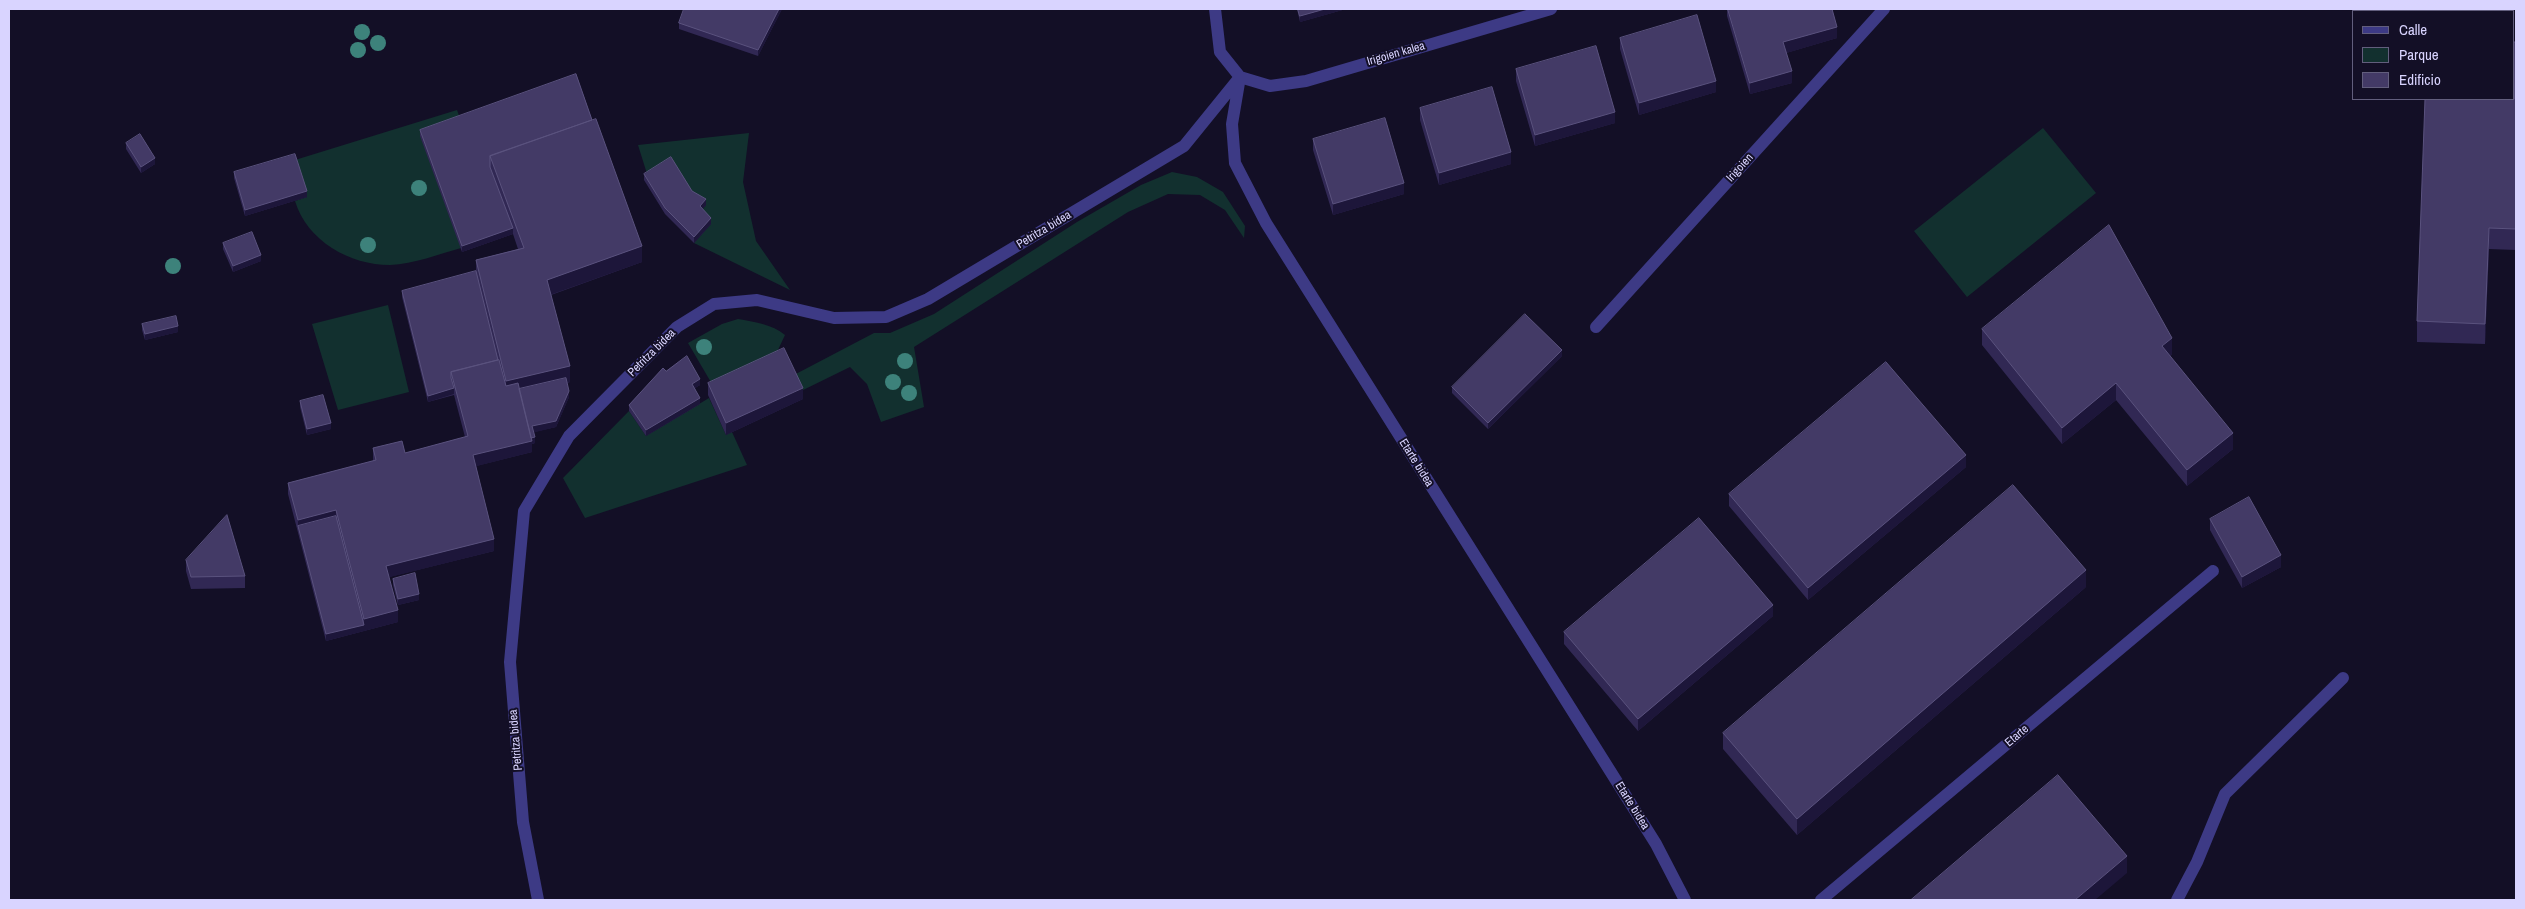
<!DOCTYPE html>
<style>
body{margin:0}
#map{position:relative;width:2525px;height:909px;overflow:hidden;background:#130f26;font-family:"Archivo Narrow",sans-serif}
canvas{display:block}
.frame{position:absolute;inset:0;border:10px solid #d9d4ff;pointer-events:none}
.legend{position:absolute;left:2352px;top:10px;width:162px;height:90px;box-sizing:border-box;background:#130f26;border:1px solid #625e7d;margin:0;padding:6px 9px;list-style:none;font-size:15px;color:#d9d4ff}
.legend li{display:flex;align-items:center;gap:10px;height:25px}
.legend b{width:25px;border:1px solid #625e7d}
</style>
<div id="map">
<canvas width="2525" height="909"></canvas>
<div class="frame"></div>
<ul class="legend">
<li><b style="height:6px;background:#3d3a85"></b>Calle</li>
<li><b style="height:14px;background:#12302f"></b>Parque</li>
<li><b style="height:14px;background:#433a66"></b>Edificio</li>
</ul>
</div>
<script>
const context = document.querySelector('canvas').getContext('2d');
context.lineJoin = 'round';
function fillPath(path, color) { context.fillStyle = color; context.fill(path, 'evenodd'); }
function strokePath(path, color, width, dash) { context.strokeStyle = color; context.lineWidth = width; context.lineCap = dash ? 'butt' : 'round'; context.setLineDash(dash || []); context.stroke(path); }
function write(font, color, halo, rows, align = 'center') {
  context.font = font + ' "Archivo Narrow",sans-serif'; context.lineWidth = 4; context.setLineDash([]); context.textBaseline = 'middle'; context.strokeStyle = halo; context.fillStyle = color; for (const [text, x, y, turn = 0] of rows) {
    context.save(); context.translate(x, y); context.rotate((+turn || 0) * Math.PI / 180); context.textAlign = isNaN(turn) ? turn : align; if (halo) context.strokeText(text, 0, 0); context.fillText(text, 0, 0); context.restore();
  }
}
fillPath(new Path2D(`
 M457,110L461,121V248C439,254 414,264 390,265C350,265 307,241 295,201L307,197L295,160Z
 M2043,128L2096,193L1967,297L1914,231Z
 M749,133L743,182L756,241L790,290L694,243L711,224L700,212L706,205L648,177L638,145Z
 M1172,172L1197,177L1223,192L1245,226L1244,238L1225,210L1200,195L1168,194L1128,212L914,347L924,407L881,422L867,384L850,367L799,392L792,376L874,333H890L934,314L1077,222L1141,185Z
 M388,305L409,392L338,410L312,324Z
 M738,319C754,322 772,324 785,335L777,352L712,384L688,343L722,324Z
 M709,398L726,435L732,432L747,465L585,518L563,478L629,411L646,436Z`), '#12302f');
strokePath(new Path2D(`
 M1215,9L1220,52L1240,77L1232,124L1235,163L1266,223L1656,844L1685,900
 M1240,77L1270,86L1306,81L1551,9
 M1596,327L1884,9
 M538,900L523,822L510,662L524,511L569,436L677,327L714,304L757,300L834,318L886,317L928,299L1184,146L1240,77
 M1821,900L2213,571
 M2177,900L2197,862L2225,794L2343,678`), '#3d3a85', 12);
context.fillStyle = '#3d827b';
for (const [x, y] of [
 [362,32],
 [378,43],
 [358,50],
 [419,188],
 [368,245],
 [173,266],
 [704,347],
 [905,361],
 [893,382],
 [909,393]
]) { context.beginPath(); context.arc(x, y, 8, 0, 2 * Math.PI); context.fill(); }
fillPath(new Path2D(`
 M684,9H782L758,56L679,29V23Z
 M1297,9H1346L1300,22Z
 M1727,9H1832L1837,38L1786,53L1792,83L1750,94L1727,16Z
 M1620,38L1716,92L1639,115L1620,49Z
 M2516,42V250L2489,249L2485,344L2417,342V321L2514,99Z
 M1516,69L1615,123L1535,146L1516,81Z
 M576,74L642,262L551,295L570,382L567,383L569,397L556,427L534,432L535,443L532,444V452L476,466L494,551L389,577L398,622L364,631V629V631L326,641L288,494V483L373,461V448L405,453L465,437L454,395L428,402L402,297V291L476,271V260L518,249L513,234L462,252L420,136V130Z
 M1420,108L1511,164L1439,185L1420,120Z
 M1313,139L1404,194L1333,215L1313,150Z
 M126,143L155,164L141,173L126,149Z
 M234,172L307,197L245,216L234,178Z
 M644,174L692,191L706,205L702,209L711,224L694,243L665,214L644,180Z
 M223,243L261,261L233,272L223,249Z
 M142,324L178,332L145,340L142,330Z
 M1982,329L2172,354L2170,356L2233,449L2187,486L2116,400L2062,444L1982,345Z
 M1562,356L1488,429L1452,393V387Z
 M666,371L700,385L695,388L700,404L646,436L629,411V405Z
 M708,383L803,399L726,435L708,395Z
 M300,401L331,429L307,435L300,407Z
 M1966,467L1808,600L1729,506V494Z
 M2210,519L2281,567L2242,588L2210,530Z
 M186,560L245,576V588L191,589L186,571Z
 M393,579L419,600L398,605L393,585Z
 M2086,587L1797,835L1723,749V733Z
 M1773,616L1638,731L1564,644V632Z`), '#312854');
fillPath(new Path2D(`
 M779,9H782L758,56V50Z
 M1325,9H1346L1300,22V16Z
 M1837,27V38L1783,54V42Z
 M1792,71V83L1750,94V83Z
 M1716,81V92L1639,115V103Z
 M1615,112V123L1535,146V135Z
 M1511,152V164L1439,185V173Z
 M155,158V164L141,173V167Z
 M1404,183V194L1333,215V204Z
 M307,191V197L245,216V210Z
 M706,199V205L700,212V206Z
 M711,218V224L694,243V237Z
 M513,228V234L462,252V246Z
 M2489,228V249L2485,344V324Z
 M642,246V262L547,296V280Z
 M261,255V261L233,272V266Z
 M178,326V332L145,340V334Z
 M2172,338V354L2162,363V346Z
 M1562,350V356L1488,429V423Z
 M570,366V382L506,398V381Z
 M700,379V385L692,390V384Z
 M2116,383V400L2062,444V428Z
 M454,388V394L428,402V396Z
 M803,388V399L726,435V423Z
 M569,391V397L556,427L532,433V426Z
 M700,398V404L646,436V430Z
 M331,423V429L307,435V429Z
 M2233,433V449L2187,486V470Z
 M535,437V443L532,444V452L473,467V455Z
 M1966,455V467L1808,600V588Z
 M336,510V522L298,526V532V520Z
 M494,539V551L386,578V566Z
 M2281,555V567L2242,588V577Z
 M2086,570V587L1797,835V819Z
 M419,594V600L398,605V599Z
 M1773,605V616L1638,731V719Z
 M398,610V622L364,631V619Z
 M364,625V631L326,641V634Z
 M2127,856V873L2095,900H2075Z`), '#1d163a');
const building = new Path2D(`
 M684,9H779L758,50L679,23Z
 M1298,9H1325L1300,16Z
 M1728,9H1832L1837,27L1783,42L1792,71L1750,83Z
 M1697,15L1716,81L1639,103L1620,38Z
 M2514,42H2516V229L2489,228L2485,324L2417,321L2425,99H2514Z
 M1596,46L1615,112L1535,135L1516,69Z
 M576,74L592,120L490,156V167L513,228L462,246L420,130Z
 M1492,87L1511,152L1439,173L1420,108Z
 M1385,118L1404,183L1333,204L1313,139Z
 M596,119L642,246L547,280L570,366L506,381L476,260L524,248L490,156Z
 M140,134L155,158L141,167L126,143Z
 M295,154L307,191L245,210L234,172Z
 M671,157L692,191L706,199L700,206L711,218L694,237L665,208L644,174Z
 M2109,225L2172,338L2162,346L2233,433L2187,470L2116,383L2062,428L1982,329Z
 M252,232L261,255L233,266L223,243Z
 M476,271L498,360L451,372V378L454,388L428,396L402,291Z
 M1525,314L1562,350L1488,423L1452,387Z
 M176,316L178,326L145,334L142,324Z
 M784,348L803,388L726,423L708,383Z
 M687,356L700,379L692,384L700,398L646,430L629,405L663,368L666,371Z
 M499,360L506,386L518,383L532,441L473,455L494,539L386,566L398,610L364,619L336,510L298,520L288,483L376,460L373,448L402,441L405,453L468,436L451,372Z
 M1886,362L1966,455L1808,588L1729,494Z
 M566,378L569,391L556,421L532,426L535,437L531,438L519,389Z
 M323,395L331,423L307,429L300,401Z
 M2013,485L2086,570L1797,819L1723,733Z
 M2249,497L2281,555L2242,577L2210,519Z
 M227,515L245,576L191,577L186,560Z
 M336,516L364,625L326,634L298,526Z
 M1699,518L1773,605L1638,719L1564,632Z
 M415,573L419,594L398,599L393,579Z
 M2058,775L2127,856L2075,900H1911Z`);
fillPath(building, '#433a66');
strokePath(building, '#5a527e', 1);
write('12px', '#d9d4ff', '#130f26', [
 ["Irigoien kalea",1396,54,-16],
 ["Irigoien",1740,168,-48],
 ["Petritza bidea",1044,230,-31],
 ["Petritza bidea",652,353,-45],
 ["Etarte bidea",1416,463,58],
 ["Etarte",2017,736,-40],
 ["Petritza bidea",516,740,-95],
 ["Etarte bidea",1632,806,58]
]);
</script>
